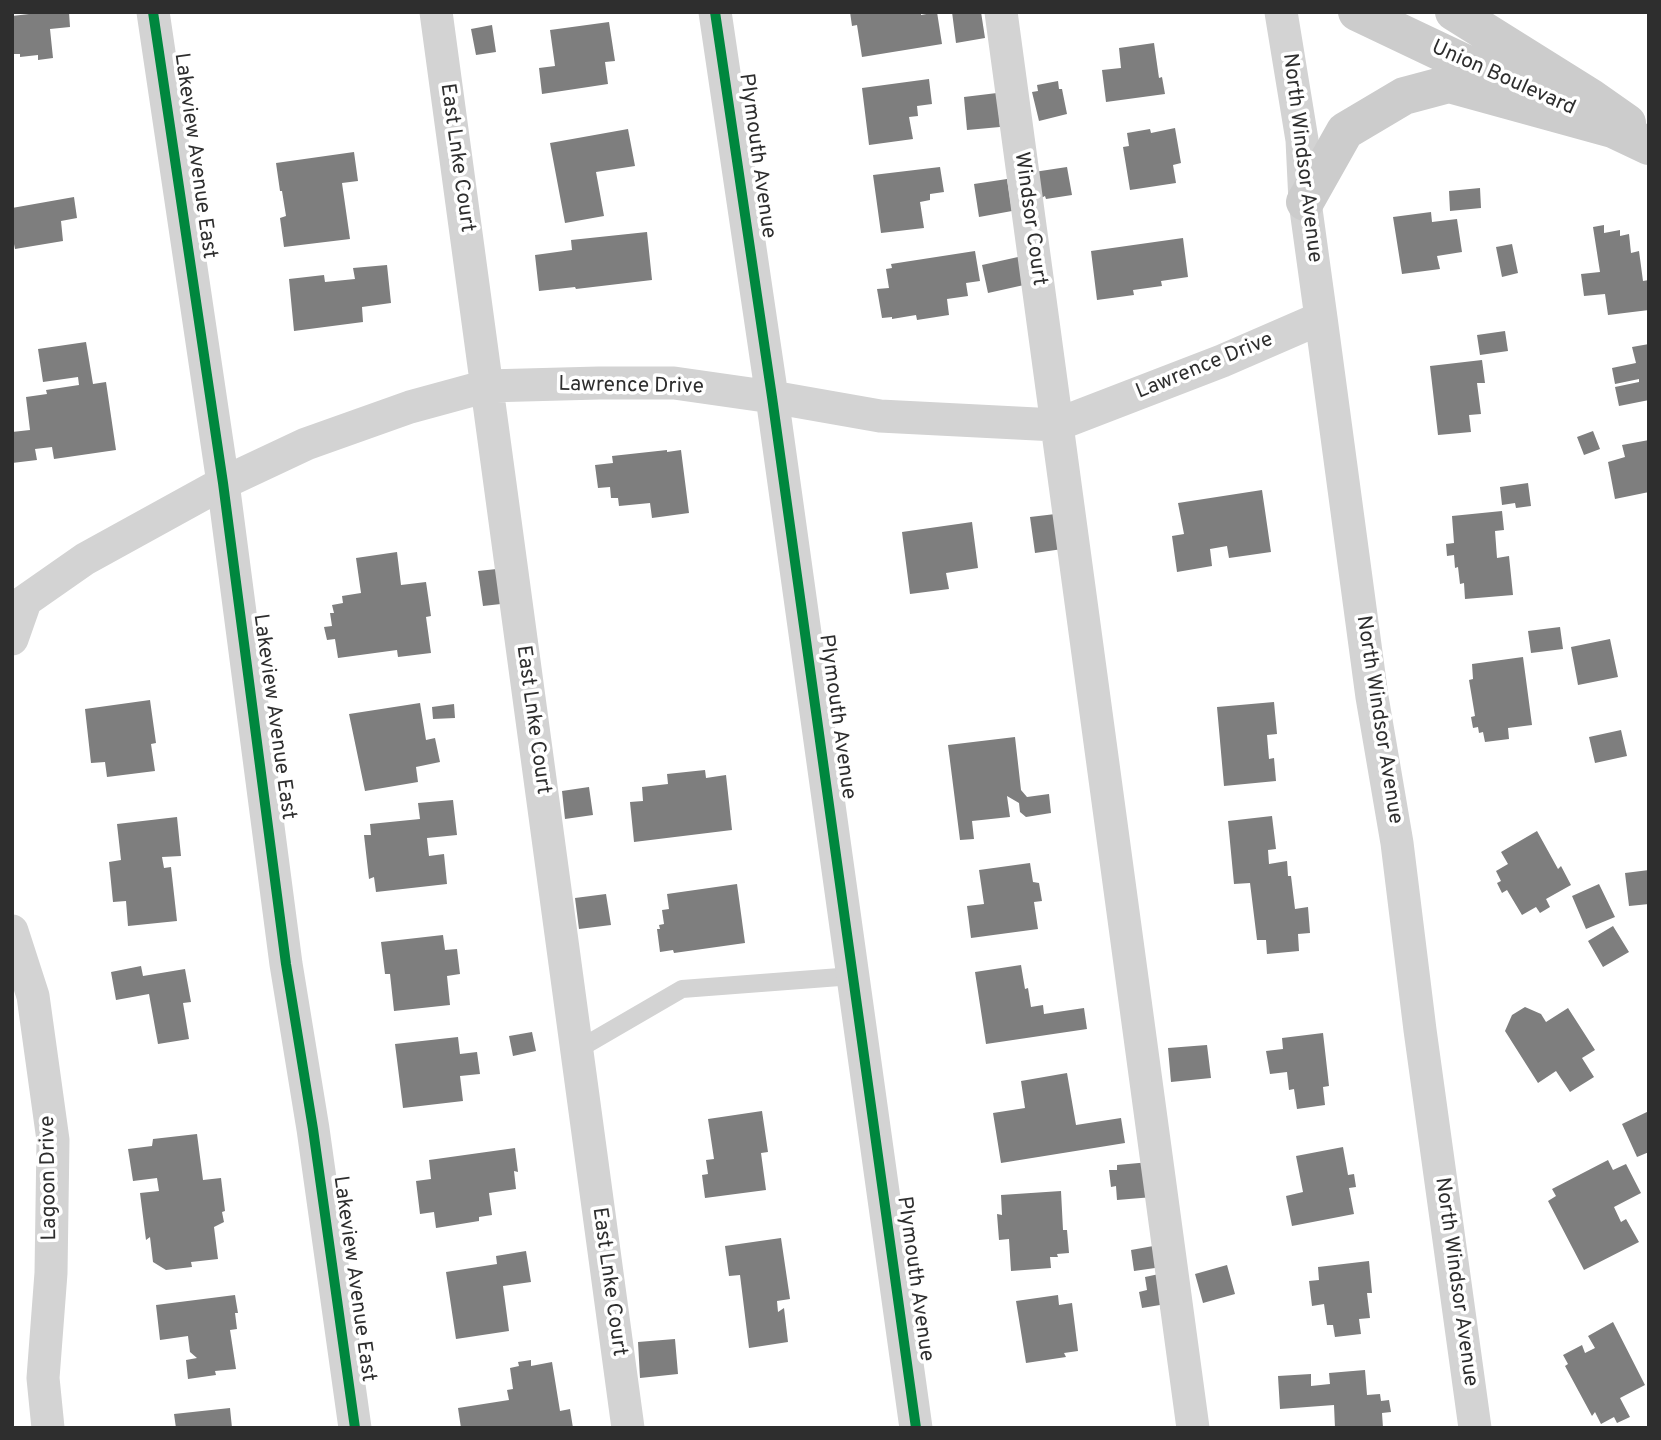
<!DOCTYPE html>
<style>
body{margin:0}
#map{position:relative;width:1661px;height:1440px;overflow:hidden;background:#fff;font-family:Overpass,sans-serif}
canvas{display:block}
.frame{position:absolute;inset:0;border:14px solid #2e2e2e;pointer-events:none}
</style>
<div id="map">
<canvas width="1661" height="1440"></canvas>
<div class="frame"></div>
</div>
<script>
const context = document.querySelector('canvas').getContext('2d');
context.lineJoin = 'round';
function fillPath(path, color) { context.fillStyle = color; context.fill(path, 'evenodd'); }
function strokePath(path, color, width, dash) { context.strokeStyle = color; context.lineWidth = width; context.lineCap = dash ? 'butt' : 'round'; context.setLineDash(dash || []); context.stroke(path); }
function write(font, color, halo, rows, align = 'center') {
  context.font = font + ' Overpass,sans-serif'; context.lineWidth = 7; context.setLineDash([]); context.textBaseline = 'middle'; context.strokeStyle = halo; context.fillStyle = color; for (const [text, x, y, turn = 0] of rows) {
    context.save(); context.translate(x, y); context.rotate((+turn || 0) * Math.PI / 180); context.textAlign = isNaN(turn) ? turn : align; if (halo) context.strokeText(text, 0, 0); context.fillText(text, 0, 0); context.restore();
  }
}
fillPath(new Path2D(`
 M46,12H69L70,27L50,29L53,58L38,60V55L20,57V54H12V16Z
 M850,12H921V15L937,12L942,44L862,57L857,25L852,26Z
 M952,12H981L985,38L956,43Z
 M609,22L615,61L605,62L608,84L542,94L539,68L555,66L550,30Z
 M492,25L496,52L476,55L471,29Z
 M1154,43L1159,78L1162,77L1165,94L1106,102L1102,70L1121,68L1119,48Z
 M929,79L932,104L917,106L918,116L909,117L913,139L869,145L862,88Z
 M1058,81L1059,89H1062L1067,114L1039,121L1032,92L1038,91L1037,85Z
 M997,93L1000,127L967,130L964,97Z
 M1175,128L1181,163L1173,165L1176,183L1130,190L1123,147L1129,146L1127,133L1150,129L1151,133Z
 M628,129L635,166L596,172L604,216L565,223L550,143Z
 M354,152L358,181L342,183L350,239L284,247L280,218L286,216L282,191H280L276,163Z
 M940,167L944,192L930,194V200L920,202L924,228L881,233L873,175Z
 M1067,167L1072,195L1046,199L1045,196L1039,199L1034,172Z
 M1007,179L1012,211L979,217L974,184Z
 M1480,188L1481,208L1450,211L1449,191Z
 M74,197L77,218L61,221L63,241L15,249L12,234V208Z
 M1431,212L1432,222L1457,219L1462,252L1437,256L1440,269L1402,274L1393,217Z
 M1604,225V233L1620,230V236L1629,234L1631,253L1639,251L1643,281L1649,280V310L1608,315L1605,294L1584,296L1581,274L1600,272L1593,227Z
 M647,232L652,280L576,289L575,287L539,291L535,255L572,250L571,240Z
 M1183,238L1188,277L1161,281L1162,286L1133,290L1134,295L1097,300L1091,251Z
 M1512,244L1518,273L1502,277L1496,247Z
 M975,251L980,281L966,283L968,296L947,299L949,315L917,320L916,315L892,319V317L882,318L877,289L889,288L886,269L892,268L891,264Z
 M1018,257L1024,285L988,293L982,265Z
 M387,265L391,303L362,307L363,322L294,331L289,279L324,275L325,282L355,279L353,268Z
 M1505,331L1508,351L1480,355L1477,335Z
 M86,342L93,384L106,382L116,450L54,459L52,447L35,449L37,460L12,463V432L30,430L26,397L47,394L46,390L79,385L78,377L43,382L38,349Z
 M1649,344V400L1619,406L1615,387L1639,382V379L1615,384L1612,368L1636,363L1632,347Z
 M1482,360L1485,383H1477L1481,414L1469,415L1471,432L1438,435L1430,366Z
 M1593,431L1600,449L1584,455L1577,437Z
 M1649,440V492L1615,499L1608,462L1625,457L1622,445Z
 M667,450V452L681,450L689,513L652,518L650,503L619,506L618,498H611L610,487L598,488L595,465L613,463L612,456Z
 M1528,483L1531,506L1516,508L1515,503L1502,505L1500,487Z
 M1262,490L1271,552L1229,558L1227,546L1210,549L1212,566L1177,572L1172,536L1184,534L1178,503Z
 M1502,511L1504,530L1495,531L1497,558L1509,556L1513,595L1465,599L1464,583L1460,584L1458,567L1455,568L1454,555L1447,556L1446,544L1454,543L1452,516Z
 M1064,513L1069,548L1035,553L1030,517Z
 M972,522L978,568L946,573L949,589L910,594L902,532Z
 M397,552L401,585L426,582L431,616L426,617L431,653L398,657L397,650L338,658L335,639L327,640L324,627L332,626L330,613H334L332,605L343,603L342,596L361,593L356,558Z
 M506,568L510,603L483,606L478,571Z
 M1560,627L1563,649L1531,653L1528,631Z
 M1610,639L1618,677L1578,685L1571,647Z
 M1523,657L1532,725L1508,728L1509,739L1485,742L1483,732L1479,733L1478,727L1473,728L1471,717L1475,716L1469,680L1473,679L1472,664Z
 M150,700L156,743L151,744L155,771L107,777L105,762L91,763L85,709Z
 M1274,702L1277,734L1267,735L1269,759L1274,758L1276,781L1224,786L1217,707Z
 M420,703L426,740L435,738L440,762L416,767L418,782L365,791L349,714Z
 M454,704L455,718L433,719L432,707Z
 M1621,730L1627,756L1595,763L1589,737Z
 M1015,737L1021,790L1027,797L1049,794L1051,813L1026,817L1020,812L1019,803L1007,796L1010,817L972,821L974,839L960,840L948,745Z
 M705,770L706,778L726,775L732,830L634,842L630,802L643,801L642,787L668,784L667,774Z
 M589,787L593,815L565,819L562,791Z
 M453,800L457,835L427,838L429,856L444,854L447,884L376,892L374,877L369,879L364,835H371L370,824L420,819L418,803Z
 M1272,816L1276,849L1268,850L1269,864L1287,861L1288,876H1291L1295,909L1308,907L1310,933L1298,934L1299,951L1267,954L1266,940H1257L1250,883L1234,884L1228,821Z
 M177,817L181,856L162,857L164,868L171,867L177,921L128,926L126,901L113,902L109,862L121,860L117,824Z
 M1537,831L1558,869L1561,866L1571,885L1546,899L1550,907L1540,913L1536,907L1522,915L1507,890L1502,893L1497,883L1501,881L1496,871L1508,864L1501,852Z
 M1030,863L1033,882L1039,883L1042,901L1034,902L1038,929L971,938L967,906L984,904L979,870Z
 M1649,870V904L1629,906L1625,873Z
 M737,884L745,943L674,953L673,950L660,952L657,929H660L659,925L664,924L662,910L669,909L667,894Z
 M1599,884L1615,917L1586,929L1572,896Z
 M606,894L611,925L579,929L575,898Z
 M1613,926L1629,952L1603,967L1588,941Z
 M443,935L445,950L457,949L460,974L447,976L450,1005L394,1011L390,974H385L381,942Z
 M1021,965L1025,989L1028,988L1031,1007L1043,1005L1044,1014L1084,1008L1087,1029L986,1044L975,972Z
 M141,966L143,976L185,969L191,1002L183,1003L189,1039L158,1044L149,994L116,1000L111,972Z
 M1525,1007L1541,1014L1546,1022L1568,1008L1595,1050L1582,1058L1594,1077L1570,1092L1556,1071L1538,1083L1505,1031L1512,1015Z
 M532,1032L536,1051L513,1056L509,1036Z
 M1323,1033L1329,1086L1323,1087L1325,1105L1297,1109L1294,1089L1289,1090L1287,1072L1270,1074L1266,1051L1283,1049L1282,1038Z
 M458,1037L460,1054L477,1052L480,1074L460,1076L463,1101L403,1108L395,1044Z
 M1207,1045L1211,1078L1171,1082L1168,1048Z
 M1067,1073L1076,1125L1121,1118L1125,1143L1001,1163L993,1113L1025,1108L1021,1081Z
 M762,1111L768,1152L761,1153L766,1190L705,1198L702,1175L708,1174L706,1160L714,1159L708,1119Z
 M1649,1111V1152L1637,1157L1622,1124Z
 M197,1134L203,1180L221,1178L225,1211L222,1212L224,1222L214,1227L218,1259L191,1262L192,1267L166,1270L153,1262L150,1237L146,1240L140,1193L159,1191L157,1178L133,1181L128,1149L152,1146L153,1139Z
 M1343,1147L1348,1175L1354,1174L1356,1187L1349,1188L1354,1214L1292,1226L1286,1196L1303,1192L1296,1156Z
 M515,1148L518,1172L514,1171L516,1189L489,1193L492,1215L479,1217V1221L436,1228L434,1212L420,1214L416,1181L431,1179L429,1160Z
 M1608,1160L1613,1170L1626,1164L1641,1193L1614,1207L1621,1222L1626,1219L1639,1242L1584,1270L1548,1201L1556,1196L1552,1189Z
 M1150,1162L1153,1197L1117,1200L1116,1186L1111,1187L1109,1170H1117V1165Z
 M1061,1191L1063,1230H1067L1069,1253L1057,1254L1058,1257H1050L1051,1268L1011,1271L1009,1239L999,1240L997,1214L1002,1215L1001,1195Z
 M781,1238L790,1299L777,1301L778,1312L784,1308L788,1342L749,1348L740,1275L729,1276L725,1246Z
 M1159,1245L1162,1267L1134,1271L1131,1250Z
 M526,1251L531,1282L503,1286L509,1331L456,1339L446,1272L497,1264L496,1256Z
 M1369,1261L1372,1293H1367L1370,1318L1359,1319L1361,1334L1335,1337L1333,1325H1327L1324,1304L1312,1306L1309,1281L1319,1280L1318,1267Z
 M1227,1265L1235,1294L1203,1303L1195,1274Z
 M1159,1274L1170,1308L1161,1310L1160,1305L1142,1308L1139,1292L1147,1290L1145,1277Z
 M235,1295L238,1313H235L237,1329L230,1330L236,1369L215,1371L216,1375L188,1379L186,1360L197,1358L190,1352L188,1336L160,1340L156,1305Z
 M1058,1295L1059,1305L1072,1303L1078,1351L1064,1353L1066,1357L1026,1363L1016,1301Z
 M1613,1322L1645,1385L1620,1398L1630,1417L1617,1423L1614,1417L1601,1424L1595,1412L1592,1416L1565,1366L1568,1364L1563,1355L1582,1345L1585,1353L1595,1348L1588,1336Z
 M675,1339L678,1374L640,1378L638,1342Z
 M531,1360V1366L552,1362L560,1411L570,1409L573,1428H461L458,1408L509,1400L507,1390L513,1389L510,1368L519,1366L518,1362Z
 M1365,1370L1367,1395L1380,1394L1381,1401L1389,1400L1391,1412L1382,1413L1383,1428H1335L1334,1405L1280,1409L1278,1376L1311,1374V1386L1330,1384L1329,1373Z
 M230,1408L232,1428H176L174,1414Z`), '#7e7e7e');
strokePath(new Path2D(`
 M577,1050L682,989L853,976`), '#d3d3d3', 18);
strokePath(new Path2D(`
 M153,12L223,483L286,964L313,1129L355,1428
 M436,12L628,1428
 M715,12L772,397L916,1428
 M1001,12C1064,484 1132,955 1193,1428
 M1281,12L1302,140L1305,202L1321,318L1372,697L1397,843L1420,1030L1475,1428
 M12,610L85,559L223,483L306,444L410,407L487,386L599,383H674L772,397L880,416L1056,425L1222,361L1321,318
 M12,639L25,602
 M12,931L33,996L53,1140L51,1273L43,1378L48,1428`), '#d3d3d3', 33);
strokePath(new Path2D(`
 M1357,12L1500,80
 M1454,12L1590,97L1627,123
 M1594,120L1649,146
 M1305,202L1345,131L1404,96L1449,84L1616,130`), '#ccc', 38);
strokePath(new Path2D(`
 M153,12L223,483L286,964L313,1129L355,1428
 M715,12L772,397L916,1428`), '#00873e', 10);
write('21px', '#2e2e2e', '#fff', [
 ["Union Boulevard",1503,79,24],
 ["Lakeview Avenue East",194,156,82],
 ["Plymouth Avenue",756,156,82],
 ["East Lnke Court",456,158,82],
 ["North Windsor Avenue",1301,158,83],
 ["Windsor Court",1029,219,82],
 ["Lawrence Drive",1205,367,-22],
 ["Lawrence Drive",631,387,1],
 ["Lakeview Avenue East",273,717,82],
 ["Plymouth Avenue",836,717,82],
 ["East Lnke Court",532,720,82],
 ["North Windsor Avenue",1378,720,81],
 ["Lagoon Drive",50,1178,-91],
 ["Lakeview Avenue East",353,1279,82],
 ["Plymouth Avenue",914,1279,82],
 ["East Lnke Court",608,1282,82],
 ["North Windsor Avenue",1455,1282,82]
]);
</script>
